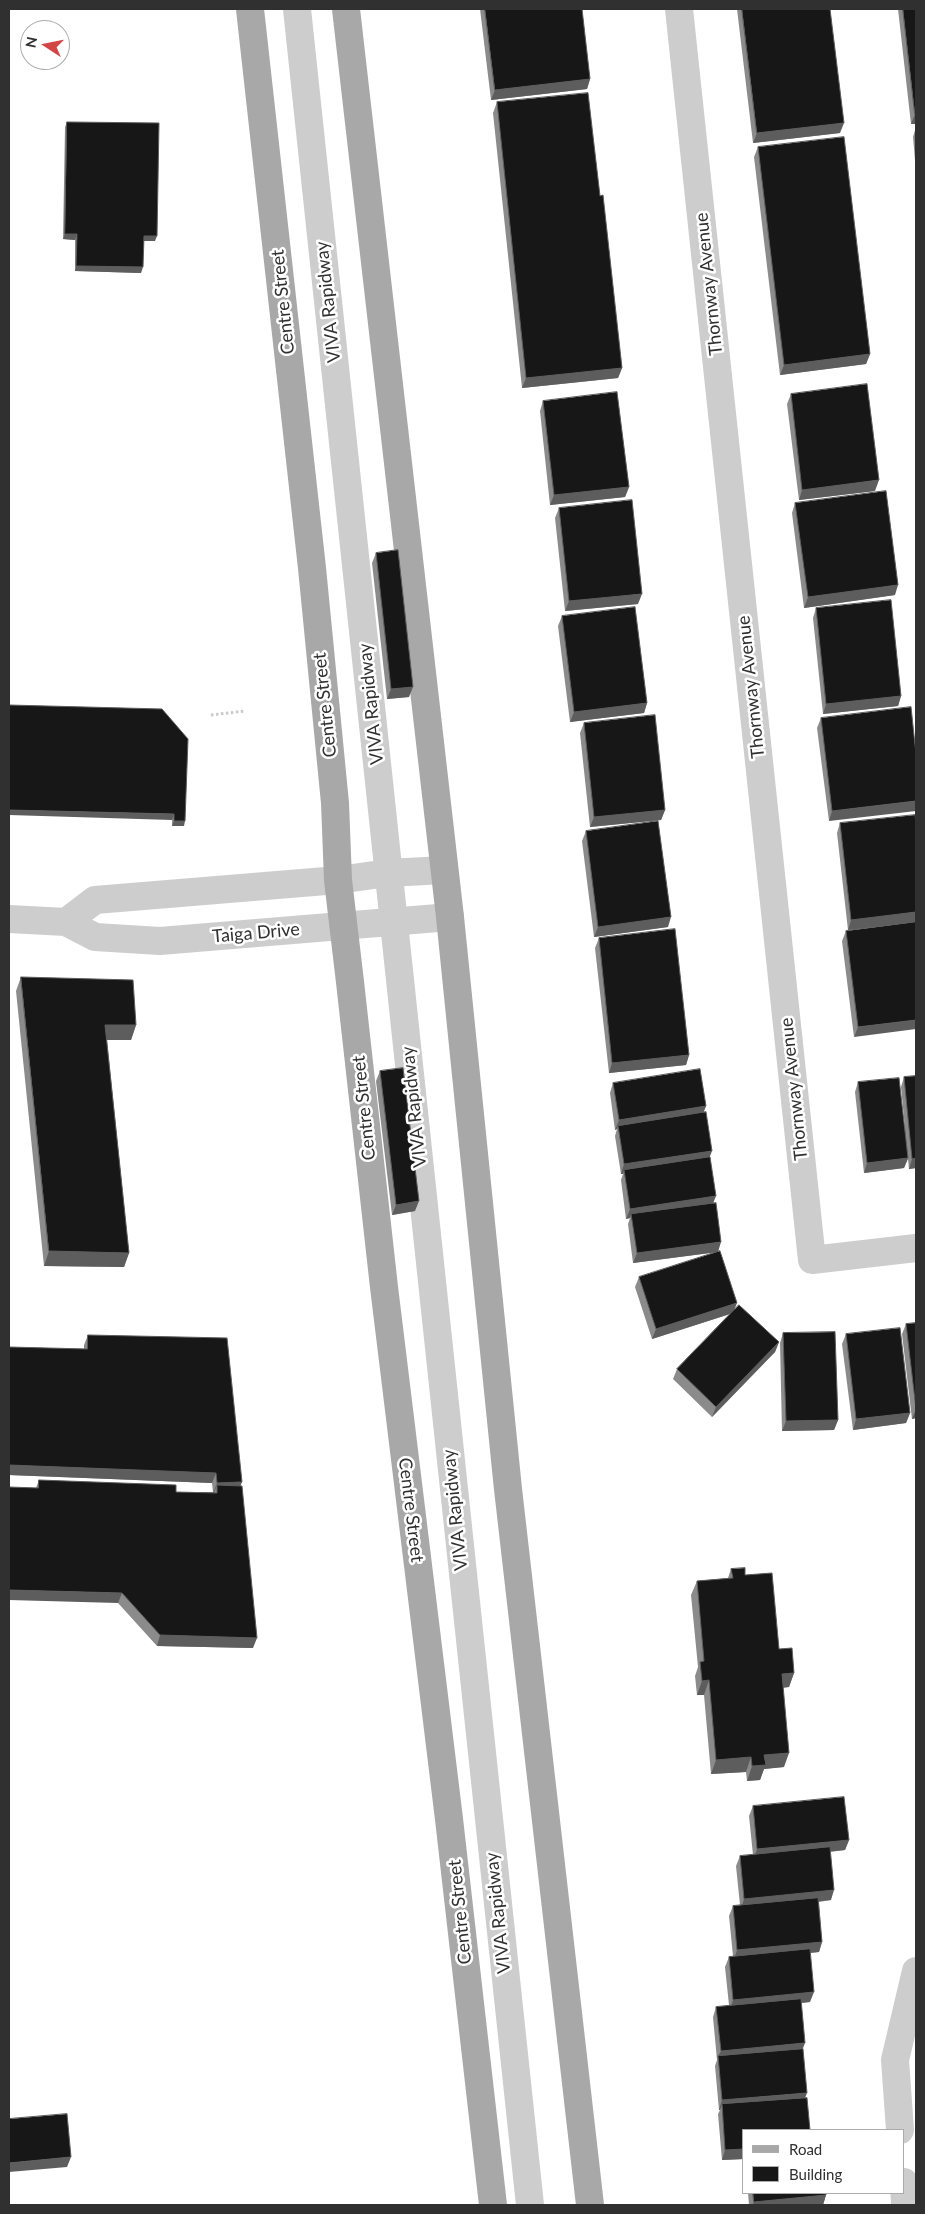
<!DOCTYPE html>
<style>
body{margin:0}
#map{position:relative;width:925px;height:2214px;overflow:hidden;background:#fff;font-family:Lato,sans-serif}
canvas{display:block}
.frame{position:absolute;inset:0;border:10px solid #303030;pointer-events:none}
.legend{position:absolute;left:742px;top:2129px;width:162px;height:65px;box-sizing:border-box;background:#fff;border:1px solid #acacac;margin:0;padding:6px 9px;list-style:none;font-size:15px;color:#303030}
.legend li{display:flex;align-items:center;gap:10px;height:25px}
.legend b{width:25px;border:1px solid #acacac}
.north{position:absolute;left:20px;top:20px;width:50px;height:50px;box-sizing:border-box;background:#fff;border:1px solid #acacac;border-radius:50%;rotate:281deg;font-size:14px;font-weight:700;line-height:20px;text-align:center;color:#303030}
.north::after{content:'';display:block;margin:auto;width:18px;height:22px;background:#d34646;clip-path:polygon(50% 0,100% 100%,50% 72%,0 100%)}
</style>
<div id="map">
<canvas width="925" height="2214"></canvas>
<div class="frame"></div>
<ul class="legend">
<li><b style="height:6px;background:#a8a8a8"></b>Road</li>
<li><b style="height:14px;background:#171717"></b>Building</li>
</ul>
<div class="north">N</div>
</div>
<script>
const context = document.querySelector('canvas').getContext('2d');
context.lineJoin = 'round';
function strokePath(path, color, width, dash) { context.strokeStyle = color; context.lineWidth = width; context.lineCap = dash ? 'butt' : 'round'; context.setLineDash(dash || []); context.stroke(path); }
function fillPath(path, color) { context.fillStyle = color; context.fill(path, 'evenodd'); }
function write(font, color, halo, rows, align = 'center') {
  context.font = font + ' Lato,sans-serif'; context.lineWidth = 5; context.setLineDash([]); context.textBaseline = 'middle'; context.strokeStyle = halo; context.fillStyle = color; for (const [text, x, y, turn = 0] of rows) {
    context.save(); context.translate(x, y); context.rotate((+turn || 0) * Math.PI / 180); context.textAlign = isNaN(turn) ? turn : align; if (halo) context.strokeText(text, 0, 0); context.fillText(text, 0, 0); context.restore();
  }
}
strokePath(new Path2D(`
 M211,715L245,711`), '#cacaca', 3, [2.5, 2.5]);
strokePath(new Path2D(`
 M297,9L530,2205
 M679,9L812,1260L916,1248
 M9,919L66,922L95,937L160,941L450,917
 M66,922L95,900L338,880L388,873L444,870
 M900,2130L895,2060L916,1971
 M904,2182L905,2205`), '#cdcdcd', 28);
strokePath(new Path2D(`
 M250,9L312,568L335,803L338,880L350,982L384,1287L449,1819L493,2205
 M346,9L450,917L508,1489L590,2205`), '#a8a8a8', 28);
fillPath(new Path2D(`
 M480,9H582L590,79L587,89L491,100Z
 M737,9H830L840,133L753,143Z
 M898,9H916V124H911Z
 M497,102L600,196L622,368L618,378L522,388L493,113Z
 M67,122L155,241H144L141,273L75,271V240L63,239L65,127Z
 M916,127V172L913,137Z
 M758,147L870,354L866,364L780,375L754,157Z
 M791,394L875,491L799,500L787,404Z
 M543,401L629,487L625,497L550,505L540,411Z
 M795,503L895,595L804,608L792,513Z
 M559,508L638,604L565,611L555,518Z
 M376,553L409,697L387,699L372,563Z
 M816,608L901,696L898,706L823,714L813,618Z
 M562,616L647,703L644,713L570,722L558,626Z
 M162,709L184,826H172V820Z
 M821,718L916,754L829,821L817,728Z
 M584,723L665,810L661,820L590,827L580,733Z
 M840,823L916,922L848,930L837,833Z
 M586,831L668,927L594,937L582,841Z
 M916,922L854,1037L842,941L846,931Z
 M599,938L689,1055L686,1065L609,1073L595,948Z
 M21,977L136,1025L131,1040H107L129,1253L124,1267L44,1266L16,991Z
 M380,1071L415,1211L392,1215L376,1081Z
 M916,1076V1168L909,1169L908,1159L904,1168L864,1173L855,1092L858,1082L905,1128L901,1087L904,1077Z
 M613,1083L706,1106L703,1113L709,1157L718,1252L735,1310L779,1342L775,1352L712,1417L673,1379L677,1369L730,1314L652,1339L635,1287L639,1277L717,1252L633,1263L628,1224L630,1218L626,1219L621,1180L623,1174H621L615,1136L617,1129L615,1130L610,1093Z
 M916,1323V1418L912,1419L902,1334L906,1324Z
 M783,1333L838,1420L834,1430L782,1431L780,1343Z
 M846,1334L910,1413L906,1423L853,1430L842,1344Z
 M88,1335L240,1486L253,1648L157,1646L118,1603L36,1488L39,1480L176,1492H213L212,1483L9,1475V1347L84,1349V1345Z
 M731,1569L745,1575L779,1649L794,1673L789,1687L783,1688L784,1767L764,1769L760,1780L747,1781L746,1772L711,1774L704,1695H697L695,1676L698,1667L691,1595L697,1581L728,1578Z
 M753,1806L849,1840L845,1850L830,1852L831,1900L819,1902L822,1942L819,1952L810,1953V2002L801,2003L744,2130V2159L722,2160L718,2114L720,2110H719L715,2066L717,2060L713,2017L716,2007L729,2005L725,1967L729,1957L733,1956L729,1916L733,1906L740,1905L736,1866L740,1856L753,1855L749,1816Z
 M748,2193H826V2195L823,2205H749Z`), '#8b8b8b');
fillPath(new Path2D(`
 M590,79L587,89L491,100L495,90Z
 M915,114H916V124H911Z
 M844,123L840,133L753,143L757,133Z
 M65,234H77L75,240L63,239Z
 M144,236H157L155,241H142Z
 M76,266L143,267L141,273L75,271Z
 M870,354L866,364L780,375L784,365Z
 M622,368L618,378L522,388L526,378Z
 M879,480L875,491L799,500L802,490Z
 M629,487L625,497L550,505L554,495Z
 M898,585L895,595L804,608L808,597Z
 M642,594L638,604L565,611L569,601Z
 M413,687L409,697L387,699L391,689Z
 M901,696L898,706L823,714L826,704Z
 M647,703L644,713L570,722L574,712Z
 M916,801V811L829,821L832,811Z
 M9,810L174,814L172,820L9,815Z
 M665,810L661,820L590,827L594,817Z
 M174,821H185L184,826H172Z
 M916,912V922L848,930L851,920Z
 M671,917L668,927L594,937L598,927Z
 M916,1020V1029L854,1037L858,1027Z
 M105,1025H136L131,1040H100Z
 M689,1055L686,1065L609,1073L612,1063Z
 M706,1106L702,1116L618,1126L617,1129L615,1130L619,1120Z
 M712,1151L708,1161L624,1170L623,1174H621L624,1164Z
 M908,1158L904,1168L864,1173L867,1163Z
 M916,1158V1168L909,1169L912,1159Z
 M716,1196L712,1206L631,1214L630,1218L626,1219L630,1209Z
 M419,1201L415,1211L392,1215L396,1205Z
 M721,1242L718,1252L633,1263L637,1253Z
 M49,1251L129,1253L124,1267L44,1266Z
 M737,1303L733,1313L652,1339L656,1329Z
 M779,1342L775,1352L712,1417L716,1407Z
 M916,1409V1418L912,1419Z
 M910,1413L906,1423L853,1430L856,1419Z
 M838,1420L834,1430L782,1431L786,1421Z
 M9,1465L216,1473L212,1483L9,1475Z
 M242,1482L238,1492L217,1485L214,1493H213L217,1483Z
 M9,1590L122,1593L118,1603L9,1600Z
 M160,1635L257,1638L253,1648L157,1646Z
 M794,1673L789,1687L776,1688L782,1674Z
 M709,1680L704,1695H697L702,1681Z
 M789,1753L784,1767L764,1769L760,1780L747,1781L752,1766L764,1755Z
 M751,1757L746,1772L711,1774L716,1760Z
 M849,1840L845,1850L754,1859L757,1849Z
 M834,1890L831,1900L741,1909L744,1899Z
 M822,1942L819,1952L734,1960L737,1950Z
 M814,1992L810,2002L730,2010L733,2000Z
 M805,2043L801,2053L718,2056L721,2051Z
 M807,2093L803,2103L722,2104L720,2110H719L722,2100Z
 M744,2149V2159L722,2160L725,2150Z
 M71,2157L67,2167L9,2172V2163Z
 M826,2195L823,2205H752L754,2202Z`), '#5d5d5d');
const building = new Path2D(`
 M485,9H582L590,79L495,90Z
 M742,9H830L844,123L757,133Z
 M903,9H916V114H915Z
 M588,93L600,196L603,195L622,368L526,378L497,102Z
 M67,122L159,123L157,236H144L143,267L76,266L77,234H65Z
 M844,137L870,354L784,365L758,147Z
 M867,384L879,480L802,490L791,394Z
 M617,392L629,487L554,495L543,401Z
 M886,491L898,585L808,597L795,503Z
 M632,500L642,594L569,601L559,508Z
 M398,550L413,687L391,689L376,553Z
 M891,600L901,696L826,704L816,608Z
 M635,607L647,703L574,712L562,616Z
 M9,705L162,709L188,739L185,821H174V814L9,810Z
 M911,707L916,754V801L832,811L821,718Z
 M655,715L665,810L594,817L584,723Z
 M915,815L916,823V912L851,920L840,823Z
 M658,821L671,917L598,927L586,831Z
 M916,922V1020L858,1027L846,931Z
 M675,929L689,1055L612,1063L599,938Z
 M21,977L133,980L136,1025H105L129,1253L49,1251Z
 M403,1068L419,1201L396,1205L380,1071Z
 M700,1069L706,1106L619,1120L613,1083Z
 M916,1076V1158L912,1159L904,1077Z
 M899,1078L908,1158L867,1163L858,1082Z
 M706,1112L712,1151L624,1164L618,1126Z
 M710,1157L716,1196L630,1209L624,1170Z
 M716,1203L721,1242L637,1253L631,1214Z
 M720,1251L737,1303L656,1329L639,1277Z
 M739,1305L779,1342L716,1407L677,1369Z
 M916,1323V1409L906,1324Z
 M900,1328L910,1413L856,1419L846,1334Z
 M835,1332L838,1420L786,1421L783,1333Z
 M88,1335L227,1338L242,1482L217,1483L216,1473L9,1465V1347L87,1349Z
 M39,1480L176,1485V1492L217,1493V1485L242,1486L257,1638L160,1635L122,1593L9,1590V1487L38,1488Z
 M745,1568V1575L772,1573L779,1649L792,1648L794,1673L782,1674L789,1753L764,1755L766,1765L752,1766L751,1757L716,1760L709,1680L702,1681L700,1662L704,1661L697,1581L733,1578L731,1569Z
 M844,1797L849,1840L757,1849L753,1806Z
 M830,1847L834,1890L744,1899L740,1856Z
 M818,1898L822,1942L737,1950L733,1906Z
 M810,1949L814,1992L733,2000L729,1957Z
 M801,1999L805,2043L721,2051L716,2007Z
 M803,2049L807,2093L722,2100L718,2056Z
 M807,2098L810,2130H744V2149L725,2150L722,2104Z
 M67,2114L71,2157L9,2163V2119Z
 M753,2193H826V2195L754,2202Z`);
fillPath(building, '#171717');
strokePath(building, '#5d5d5d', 1);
write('18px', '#303030', '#fff', [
 ["Thornway Avenue",709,284,-96],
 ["Centre Street",283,302,-96],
 ["VIVA Rapidway",328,302,-96],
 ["Thornway Avenue",751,687,-96],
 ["VIVA Rapidway",371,704,-96],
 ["Centre Street",325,705,-96],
 ["Taiga Drive",256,933,-5],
 ["Thornway Avenue",794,1089,-96],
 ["VIVA Rapidway",414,1107,-96],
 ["Centre Street",364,1108,-96],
 ["Centre Street",411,1510,83],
 ["VIVA Rapidway",455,1510,-96],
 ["Centre Street",460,1912,-96],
 ["VIVA Rapidway",498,1913,-96]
]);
</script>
